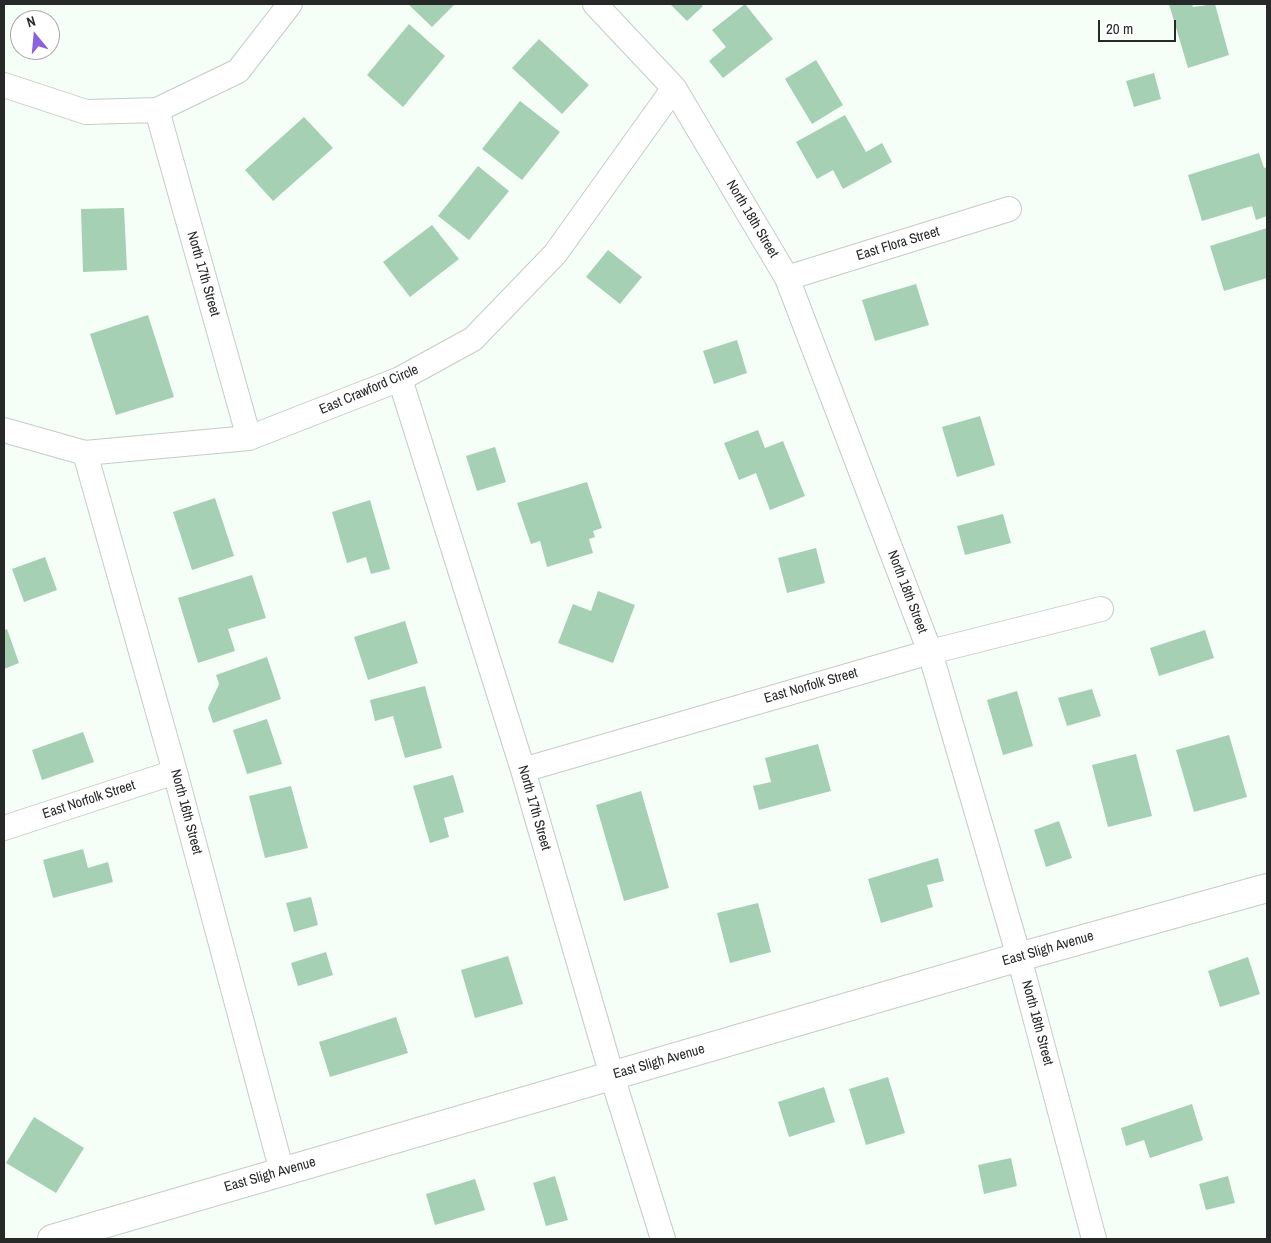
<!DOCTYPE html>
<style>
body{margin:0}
#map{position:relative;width:1271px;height:1243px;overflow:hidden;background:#f6fef8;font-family:"Archivo Narrow",sans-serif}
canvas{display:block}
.frame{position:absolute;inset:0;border:5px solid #272928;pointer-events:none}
.north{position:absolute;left:10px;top:10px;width:50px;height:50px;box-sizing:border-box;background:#fff;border:1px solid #a9a9a9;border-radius:50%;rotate:343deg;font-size:14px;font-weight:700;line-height:20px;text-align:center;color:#272928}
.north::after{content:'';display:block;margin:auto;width:18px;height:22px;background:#8b61dc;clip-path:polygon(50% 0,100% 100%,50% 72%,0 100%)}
.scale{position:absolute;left:1098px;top:20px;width:78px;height:22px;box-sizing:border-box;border:2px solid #272928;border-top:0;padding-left:6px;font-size:15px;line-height:18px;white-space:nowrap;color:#272928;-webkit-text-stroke:4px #fff;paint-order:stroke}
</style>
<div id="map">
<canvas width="1271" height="1243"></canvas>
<div class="frame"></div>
<div class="north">N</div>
<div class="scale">20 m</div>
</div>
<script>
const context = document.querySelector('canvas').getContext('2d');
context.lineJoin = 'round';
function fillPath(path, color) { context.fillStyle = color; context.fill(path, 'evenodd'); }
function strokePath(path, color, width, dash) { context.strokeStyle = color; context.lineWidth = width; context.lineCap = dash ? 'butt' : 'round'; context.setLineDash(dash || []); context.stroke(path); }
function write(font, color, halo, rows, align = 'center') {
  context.font = font + ' "Archivo Narrow",sans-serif'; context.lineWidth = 4.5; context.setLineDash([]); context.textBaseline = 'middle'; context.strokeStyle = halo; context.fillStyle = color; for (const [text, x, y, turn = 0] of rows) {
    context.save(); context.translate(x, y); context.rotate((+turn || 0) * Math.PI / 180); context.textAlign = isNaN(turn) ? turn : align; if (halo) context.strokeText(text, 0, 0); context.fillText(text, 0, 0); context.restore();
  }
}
fillPath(new Path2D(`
 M408,4H455L432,27Z
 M670,4H700L703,6L687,21Z
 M745,4L773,39L723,78L709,61L726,47L712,30Z
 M1169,4H1192L1193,7L1215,4L1229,55L1188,68Z
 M409,24L445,56L403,107L367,75Z
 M539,39L589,85L562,114L512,68Z
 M816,60L843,105L812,124L785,79Z
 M1154,73L1161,99L1134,107L1126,81Z
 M520,101L560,132L522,180L482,149Z
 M845,115L866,152L882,143L892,162L843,189L833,170L817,179L796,142Z
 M304,117L333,148L273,201L245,170Z
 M1259,153L1264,168L1267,167V216L1256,220L1252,206L1202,221L1188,175Z
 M478,166L509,191L469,240L438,216Z
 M124,208L127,270L83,272L81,209Z
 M432,225L459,259L410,297L383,262Z
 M1267,228V278L1224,291L1210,246Z
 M608,250L642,277L620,304L586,277Z
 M916,284L929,325L875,341L862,300Z
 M148,315L174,397L116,415L90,334Z
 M737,340L747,373L714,384L703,351Z
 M980,416L995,465L957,477L942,427Z
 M758,430L765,448L783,441L805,496L770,510L756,473L739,480L724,443Z
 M495,447L506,482L477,491L466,456Z
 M587,482L602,528L593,531L595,537L589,539L593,553L547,567L540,541L531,544L517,503Z
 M215,498L234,556L192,570L173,512Z
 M370,500L390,569L371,574L366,557L347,563L332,512Z
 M1003,514L1011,543L965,555L957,526Z
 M816,548L825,583L787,593L778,558Z
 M45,557L57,590L24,602L12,569Z
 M252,575L266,618L228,629L235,651L198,663L178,598Z
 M598,591L635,605L613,663L558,643L573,604L591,611Z
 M405,621L418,663L368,680L354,637Z
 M7,629L19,663L4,669V630Z
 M1205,630L1214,658L1159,676L1150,648Z
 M267,657L281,699L213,723L208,708L219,684L216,675Z
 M425,686L442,748L405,758L393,716L375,721L370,700Z
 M1092,689L1101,716L1067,726L1058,698Z
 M1017,691L1033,746L1003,755L987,700Z
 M267,719L282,764L247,774L233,730Z
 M83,732L94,762L42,780L32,750Z
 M1229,735L1247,797L1194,812L1176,750Z
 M818,744L831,791L759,810L753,786L771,782L765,758Z
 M1136,754L1152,816L1108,827L1092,765Z
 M453,775L464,812L444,818L449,837L430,843L413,786Z
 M291,786L308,848L265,858L249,796Z
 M641,791L669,888L624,901L596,805Z
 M1059,821L1072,858L1046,867L1034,830Z
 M83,849L88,868L108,862L113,882L53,898L43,860Z
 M938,858L944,881L927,885L933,907L881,923L868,879Z
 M311,897L318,925L294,932L286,903Z
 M758,903L771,952L730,963L717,913Z
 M326,952L333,975L298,986L291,963Z
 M508,956L523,1004L475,1018L461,970Z
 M1248,957L1260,994L1220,1007L1208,971Z
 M396,1017L408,1053L330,1077L319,1042Z
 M888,1077L905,1133L866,1145L849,1089Z
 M824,1087L835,1122L789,1137L778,1102Z
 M1192,1104L1203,1140L1150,1158L1144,1140L1126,1146L1121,1128Z
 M34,1117L84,1148L56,1193L6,1163Z
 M1011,1158L1017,1186L984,1194L978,1165Z
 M555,1176L568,1220L546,1226L533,1183Z
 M1228,1176L1235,1203L1206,1210L1199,1184Z
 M475,1179L485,1210L435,1225L426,1194Z`), '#a5d0b4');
const street = new Path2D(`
 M595,4L674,88L787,278L930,652L1019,957L1094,1239
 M4,85L86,112L157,110L238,71L290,4
 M157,110L249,438
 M787,278L1009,209
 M400,379L523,770L612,1076L663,1239
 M4,430L85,453L249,438L400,379L473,339L555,254L674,88
 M85,453L175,772L282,1172
 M523,770L930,652L1101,609
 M4,828L175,772`);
const secondary = new Path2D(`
 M52,1239L1019,957L1267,888`);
strokePath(street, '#c5ccc7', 26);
strokePath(secondary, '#c5ccc7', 30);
strokePath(street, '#fff', 24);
strokePath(secondary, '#fff', 28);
write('14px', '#272928', '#fff', [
 ["North 18th Street",752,219,59],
 ["East Flora Street",898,244,-17],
 ["North 17th Street",203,274,74],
 ["East Crawford Circle",369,390,-23],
 ["North 18th Street",907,592,69],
 ["East Norfolk Street",811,686,-16],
 ["East Norfolk Street",89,800,-18],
 ["North 17th Street",534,808,74],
 ["North 16th Street",186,812,75],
 ["East Sligh Avenue",1048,949,-16],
 ["North 18th Street",1037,1023,75],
 ["East Sligh Avenue",659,1062,-16],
 ["East Sligh Avenue",270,1175,-16]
]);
</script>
